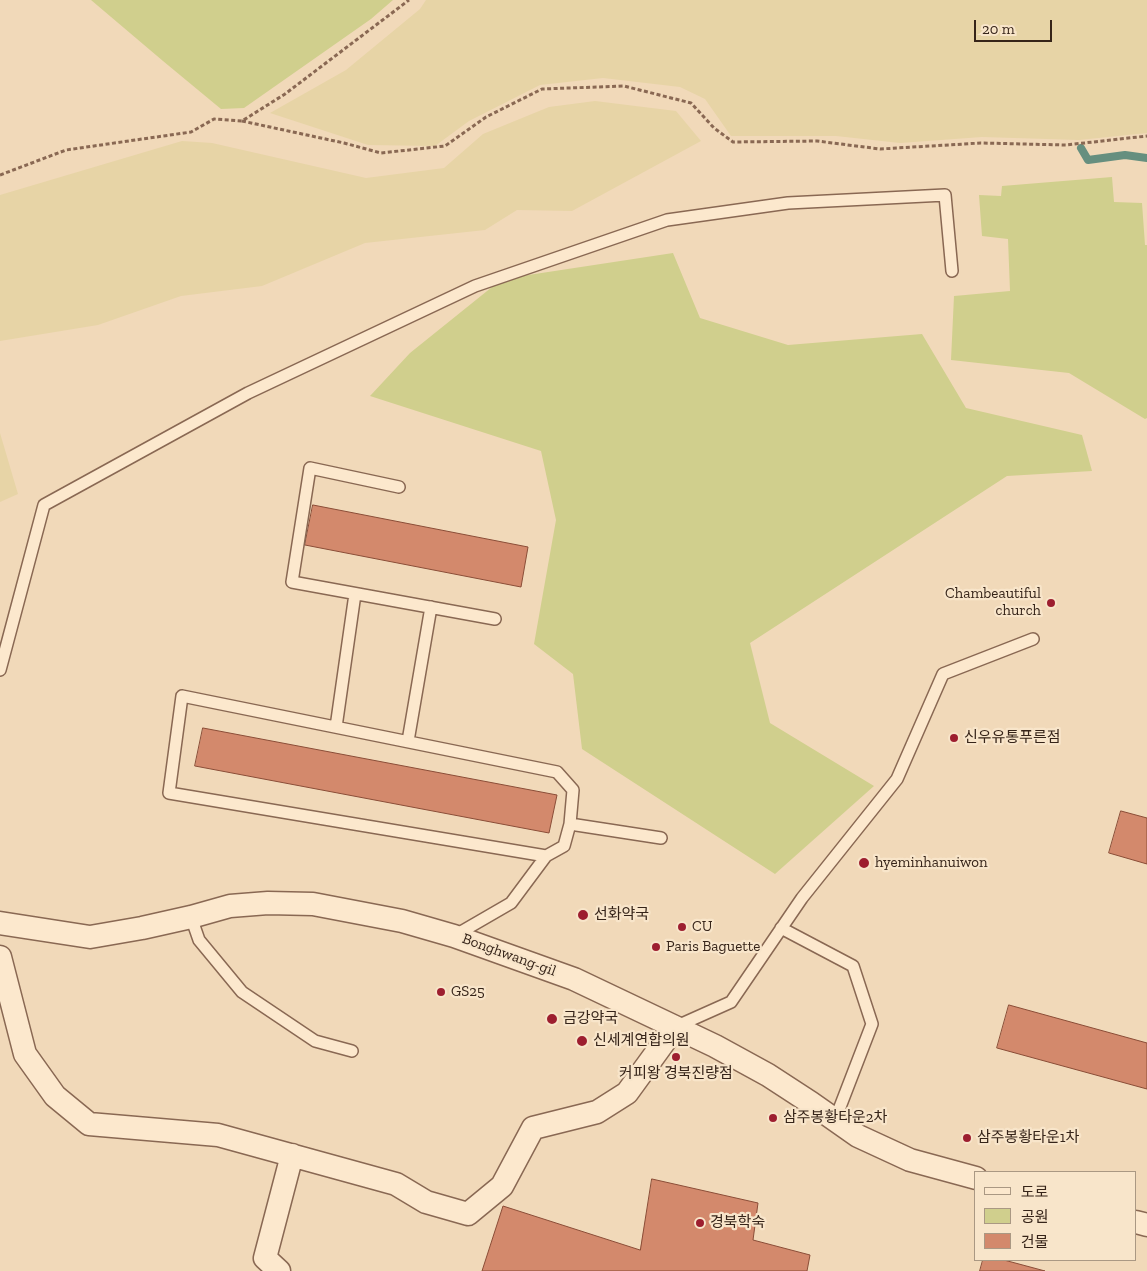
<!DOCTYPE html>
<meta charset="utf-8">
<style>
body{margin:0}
#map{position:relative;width:1147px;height:1271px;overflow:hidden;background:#f1d9b9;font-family:"Zilla Slab","Noto Sans KR",serif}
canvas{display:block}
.legend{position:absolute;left:974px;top:1171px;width:162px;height:90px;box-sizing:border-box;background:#f8e5ca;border:1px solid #aa9883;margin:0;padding:6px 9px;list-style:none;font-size:15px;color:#362419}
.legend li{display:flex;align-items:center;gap:10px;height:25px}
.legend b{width:25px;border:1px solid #aa9883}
.scale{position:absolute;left:974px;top:20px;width:78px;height:22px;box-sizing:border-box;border:2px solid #362419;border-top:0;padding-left:6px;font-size:15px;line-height:18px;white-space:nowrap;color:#362419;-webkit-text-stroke:4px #f8e5ca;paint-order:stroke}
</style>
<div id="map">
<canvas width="1147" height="1271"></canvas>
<ul class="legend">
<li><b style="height:6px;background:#fce8cd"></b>도로</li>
<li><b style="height:14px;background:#d0cf8d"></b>공원</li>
<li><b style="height:14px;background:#d3896c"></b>건물</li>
</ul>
<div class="scale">20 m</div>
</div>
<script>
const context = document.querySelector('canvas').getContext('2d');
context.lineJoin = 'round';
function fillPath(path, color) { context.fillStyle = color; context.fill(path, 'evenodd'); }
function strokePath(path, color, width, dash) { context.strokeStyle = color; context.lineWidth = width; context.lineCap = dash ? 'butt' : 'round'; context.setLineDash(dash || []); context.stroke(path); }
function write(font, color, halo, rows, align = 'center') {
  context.font = font + ' "Zilla Slab","Noto Sans KR",serif'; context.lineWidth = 4.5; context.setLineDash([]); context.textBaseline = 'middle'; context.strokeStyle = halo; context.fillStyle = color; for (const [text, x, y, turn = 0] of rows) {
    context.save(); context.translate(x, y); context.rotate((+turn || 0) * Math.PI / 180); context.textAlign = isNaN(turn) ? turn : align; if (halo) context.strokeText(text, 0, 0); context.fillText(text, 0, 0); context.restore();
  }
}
fillPath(new Path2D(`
 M426,0H1147V133L1079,140L982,137L900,143L836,136H731L705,99L680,87L603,78L540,85L469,121L435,146L368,145L270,113L346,70L420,9Z
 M595,101L676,111L701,141L572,211L517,210L485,230L365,243L262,286L181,296L98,325L0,341V195L182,141L212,143L366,178L444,168L483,134L549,107Z
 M0,433L18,494L0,502Z`), '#e7d4a6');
fillPath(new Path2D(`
 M91,0H393L371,19L244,108L221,109L163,61Z
 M1112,177L1114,202L1142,203L1145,245H1147V418L1145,419L1069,373L951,360L954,296L1010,291L1008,239L982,236L979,195L1001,196L1002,186Z
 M673,253L700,318L788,345L922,334L966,408L1082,435L1092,471L1007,476L750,643L770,723L874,786L775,874L582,749L573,674L534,644L556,520L541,451L370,396L410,353L502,279Z`), '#d0cf8d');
strokePath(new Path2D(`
 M1081,148L1088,160L1125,155L1147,158`), '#668f7f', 8);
const building = new Path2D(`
 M313,505L528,547L521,587L305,545Z
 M203,728L557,795L549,833L195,766Z
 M1121,811L1147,818V864L1109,853Z
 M1009,1005L1147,1043V1089L997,1048Z
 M652,1179L758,1203L753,1240L810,1255L807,1271H482L503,1206L640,1250Z
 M983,1260H1004L1045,1271H980Z`);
fillPath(building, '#d3896c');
strokePath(building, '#8a4d37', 1);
const service = new Path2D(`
 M399,487L310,468L292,582L495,619
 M0,670L44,505L248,393L475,286L667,220L788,203L945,195L952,271
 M336,727L355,594
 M408,741L431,607
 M546,856L169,793L182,696L557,772L573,790L570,824
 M191,917L199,940L242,992L315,1041L352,1051
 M781,928L853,966L872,1024L835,1120
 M454,936L511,903L546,856L564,846L570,824L661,838
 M675,1027L731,1002L802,898L897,779L943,674L1033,639`);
const minor = new Path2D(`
 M0,923L90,937L142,928L191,917L230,906L268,903L313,904L402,921L454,936L574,979L715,1046L768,1075L811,1103L858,1136L910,1160L976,1178
 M0,957L25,1054L55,1096L89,1124L218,1135L396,1184L426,1202L468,1214L502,1186L533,1128L597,1112L627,1093L675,1027
 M1136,1222L1147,1225
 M279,1271L265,1258L292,1155`);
strokePath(service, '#896853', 14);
strokePath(minor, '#896853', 25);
strokePath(new Path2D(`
 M242,121L344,143L381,153L445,146L486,117L542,89L624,86L691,103L714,128L733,142L817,141L880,149L981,143L1066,145L1147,136
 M0,175L66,150L191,132L214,119L242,121L285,94L409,0`), '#896853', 3, [4, 2.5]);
strokePath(service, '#fce8cd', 11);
strokePath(minor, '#fce8cd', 22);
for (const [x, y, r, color] of [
 [1051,603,5,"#9d1e2f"],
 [954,738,5,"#9d1e2f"],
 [864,863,6,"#9d1e2f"],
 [583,915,6,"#9d1e2f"],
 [682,927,5,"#9d1e2f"],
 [656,947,5,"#9d1e2f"],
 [441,992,5,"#9d1e2f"],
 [552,1019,6,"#9d1e2f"],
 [582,1041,6,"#9d1e2f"],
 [676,1057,5,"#9d1e2f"],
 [773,1118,5,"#9d1e2f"],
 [967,1138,5,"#9d1e2f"],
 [700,1223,5,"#9d1e2f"]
]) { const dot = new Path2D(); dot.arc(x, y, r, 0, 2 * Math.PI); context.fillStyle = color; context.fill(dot); strokePath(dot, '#f8e5ca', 2); }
write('15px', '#362419', '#f8e5ca', [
 ["Chambeautiful",1041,594,"right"],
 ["church",1041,611,"right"],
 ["신우유통푸른점",964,738],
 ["hyeminhanuiwon",875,863],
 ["선화약국",594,915],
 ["CU",692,927],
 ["Paris Baguette",666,947],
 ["GS25",451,992],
 ["금강약국",563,1019],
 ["신세계연합의원",593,1041],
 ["커피왕 경북진량점",676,1074,"center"],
 ["삼주봉황타운2차",783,1118],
 ["삼주봉황타운1차",977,1138],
 ["경북학숙",710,1223]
], 'left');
write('15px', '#362419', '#f8e5ca', [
 ["Bonghwang-gil",509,955,20]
]);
</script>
